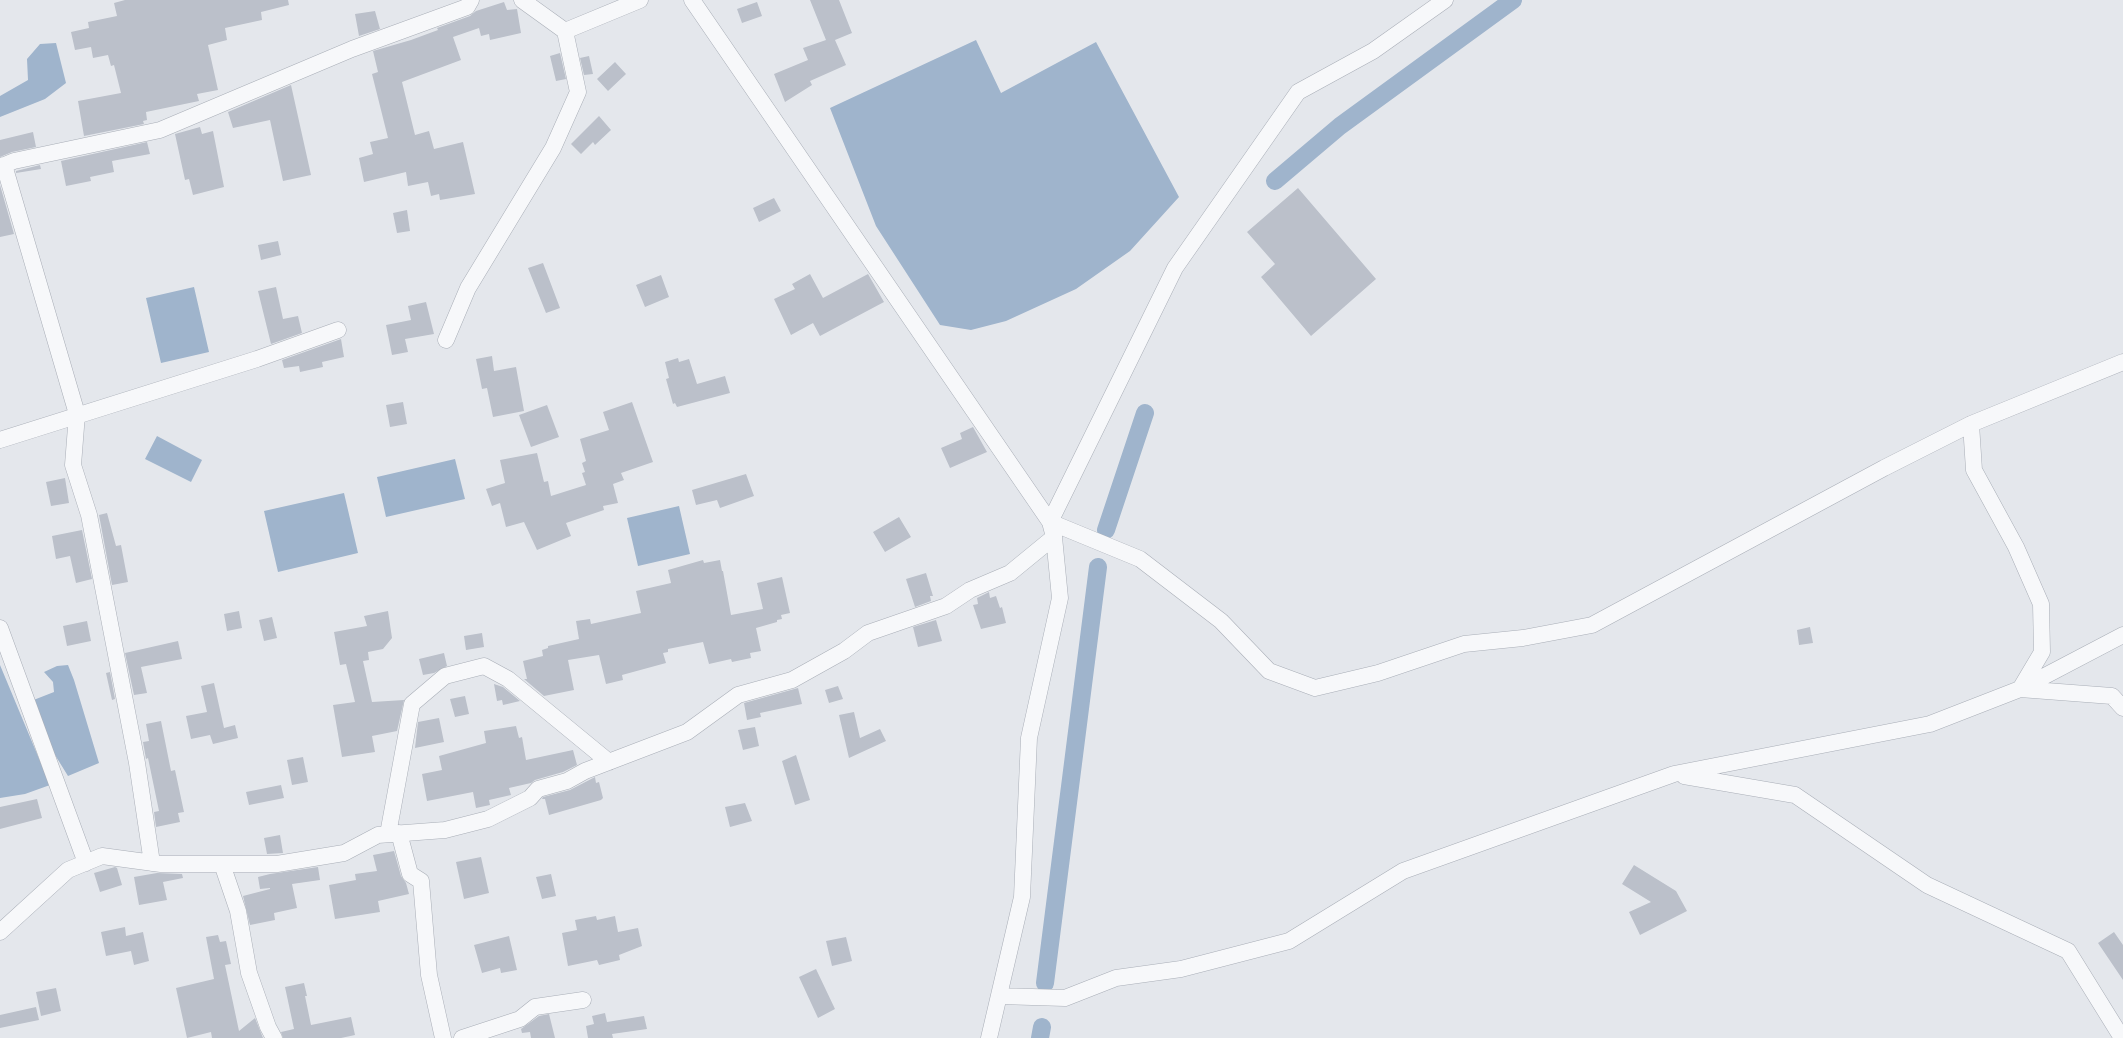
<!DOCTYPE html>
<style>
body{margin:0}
canvas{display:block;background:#e4e7ec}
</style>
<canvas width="2123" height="1038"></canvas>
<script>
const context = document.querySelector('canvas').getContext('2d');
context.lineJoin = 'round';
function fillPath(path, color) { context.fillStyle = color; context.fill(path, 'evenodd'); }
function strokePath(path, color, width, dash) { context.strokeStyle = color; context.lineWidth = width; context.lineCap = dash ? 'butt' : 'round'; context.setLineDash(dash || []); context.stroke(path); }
fillPath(new Path2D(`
 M976,40L1001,93L1096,42L1179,197L1130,251L1076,289L1006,321L971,330L940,325L876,226L830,108Z
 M56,43L66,83L45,99L0,117V96L28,80L27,59L40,44Z
 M194,287L209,352L161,363L146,298Z
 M157,436L202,460L191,482L145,459Z
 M455,459L465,499L386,517L377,477Z
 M344,493L358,553L278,572L264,511Z
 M679,506L690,554L638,566L627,518Z
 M0,665L50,785L25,794L0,798Z
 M68,665L74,680L99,763L68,776L47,742L31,701L54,692L53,682L44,672L57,666Z`), '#9fb4cc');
strokePath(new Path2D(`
 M1275,181L1340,126L1513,0
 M1106,530L1145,413
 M1045,983L1098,567
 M1040,1038L1042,1027`), '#9fb4cc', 18);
fillPath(new Path2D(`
 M125,0H288L289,5L261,12L262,20L225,28L227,40L208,45L218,90L197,94L199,101L146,112L147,120L143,121L144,124L84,136L78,101L121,93L114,65L111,66L108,55L93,58L91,47L75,50L71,32L89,28L88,22L117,16L114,3Z
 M810,0H839L852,33L835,40L846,65L810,81L812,85L785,102L774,74L808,60L803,48L826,40Z
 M504,2L507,10L517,9L521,33L490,40L489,34L481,36L479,28L453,37L461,60L402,82L415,135L429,131L434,149L463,142L475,194L440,200L439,194L431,196L428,182L408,186L406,172L364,182L359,158L373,154L370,142L388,138L372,74L378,72L373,51L411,40L438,30L437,28L470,16L476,11Z
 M757,2L762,16L742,23L737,9Z
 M375,11L380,29L359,36L355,14Z
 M560,53L566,79L556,81L550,56Z
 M589,56L593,74L584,75L580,58Z
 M615,62L626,74L608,91L597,79Z
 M291,85L311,175L283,181L270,120L233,128L228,112Z
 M599,116L611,130L595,145L593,142L581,154L571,144Z
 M200,127L202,134L213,131L224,187L193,195L189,179L185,180L175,134Z
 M33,132L36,147L12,152L0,157V140Z
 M147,142L150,154L112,161L114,172L90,177L91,181L66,186L61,161Z
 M40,165L41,169L16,173V171Z
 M0,185L14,234L0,237Z
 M1298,188L1376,279L1311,336L1261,277L1275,264L1247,232Z
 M774,198L781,211L759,222L753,208Z
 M407,210L410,231L397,233L393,213Z
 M278,241L281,255L261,260L258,245Z
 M543,263L560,308L546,313L528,268Z
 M810,274L823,298L868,274L884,302L820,336L813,323L791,335L774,299L795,289L792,284Z
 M661,275L669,297L645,307L636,285Z
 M276,287L283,319L298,316L302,333L271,344L258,291Z
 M426,302L434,334L405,339L408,352L392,355L386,325L411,320L408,306Z
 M341,339L344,357L322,362L323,367L300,372L299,366L284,368L282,360Z
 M492,356L494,371L516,367L524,411L493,417L487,388L482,389L476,359Z
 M678,358L679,362L689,359L697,384L725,376L730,393L677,407L675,403L673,404L666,379L669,378L665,362Z
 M403,402L407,424L390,427L386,405Z
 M632,402L653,462L621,473L624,480L613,484L618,503L603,506L604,510L566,523L571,536L537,550L524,522L506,527L500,503L492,506L486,489L505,483L500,460L537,453L544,482L548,481L551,496L586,485L582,473L585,472L582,463L586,461L580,439L609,430L603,412Z
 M547,405L559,437L531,447L519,415Z
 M973,427L987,452L950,468L941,448L962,439L960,433Z
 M746,474L754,496L720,508L717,500L696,505L692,490Z
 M65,478L69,503L51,506L46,482Z
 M107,513L116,546L121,545L128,582L112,585L99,515Z
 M899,517L911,537L885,552L873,532Z
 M82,530L92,579L76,583L70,556L56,559L52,536Z
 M703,560L704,563L720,560L722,571H723L731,615L763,609L757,583L782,577L790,613L781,615L782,619L777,620V622L756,628L761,651L750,653L751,658L732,662L731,659L709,664L703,642L668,649V652L663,653L666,663L622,675L623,680L606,684L599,655L568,660L574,690L544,696L524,679H527L523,661L543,656L542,650L548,648V646L579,639L576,621L590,619L591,624L641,613L636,591L671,583L668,570Z
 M926,573L933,596H930L931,601L915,607L906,579Z
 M989,592L990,598L996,596L1000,608L1002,607L1006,623L981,629L973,605L978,604L977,598Z
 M239,611L242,628L227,631L224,614Z
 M388,611L392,638L383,649L368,652L369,660L363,661L372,702L404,700L397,731L372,736L375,752L342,757L333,705L355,702L346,664L340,665L334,632L367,626L364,616Z
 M272,617L277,638L264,641L259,620Z
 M936,620L942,641L918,647L913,627Z
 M87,621L91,641L67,646L63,626Z
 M1810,627L1813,643L1799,645L1797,630Z
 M482,633L484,647L466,650L464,636Z
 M178,641L182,659L141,667L147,693L134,695L125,653Z
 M444,653L447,666L434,673L423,675L419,659Z
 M110,672L115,699L112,700L106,673Z
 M214,683L224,728L235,725L238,738L213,744L210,735L191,739L186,716L207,712L201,686Z
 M494,684L503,687L520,701L503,705L502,700L497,701Z
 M838,686L843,699L829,703L825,690Z
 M798,688L802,704L760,713L761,717L747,720L744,703Z
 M465,696L469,714L455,717L450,699Z
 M854,712L860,738L880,729L886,741L849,758L839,715Z
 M439,718L444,742L415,748L418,722Z
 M161,721L171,771L175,770L184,812L178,813L180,822L156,827L154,812L159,811L148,758L146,759L143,742L149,741L146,724Z
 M516,726L519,738L522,737L526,760L573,750L577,765L563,772L535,780L531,783L509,788L511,795L489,800L490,805L476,808L473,792L427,801L422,774L442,770L439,756L486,743L484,731Z
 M755,727L759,746L743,750L738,730Z
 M796,755L810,800L795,805L782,761Z
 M303,757L308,782L292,785L287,760Z
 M595,777L596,783L599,782L603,798L601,800L549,815L545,799H542L543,797L570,790Z
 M281,785L284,798L249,805L246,792Z
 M37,799L42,818L0,829V807Z
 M745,803L752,821L730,827L725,807Z
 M280,835L283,853L267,854L264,838Z
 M394,851L401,876L406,883L409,894L378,901L380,912L335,919L329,885L356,880L355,874L377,871L373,855Z
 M481,857L489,893L464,899L456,862Z
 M1634,865L1676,891L1687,911L1640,935L1629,912L1651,902L1622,884Z
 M115,867L117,868L122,885L100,892L94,873Z
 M318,867L320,880L292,884L297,908L274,913L275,920L250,925L243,896L270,889V888L260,889L258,877L270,874Z
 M157,873L182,874L183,878L163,882L167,900L139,905L134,877Z
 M551,874L556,896L542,899L536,877Z
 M596,916L597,920L615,916L618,932L638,928L642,946L619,955L620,960L599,965L597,960L568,966L562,933L577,930L575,920Z
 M125,927L126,936L143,932L149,961L134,965L131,951L106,956L101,932Z
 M2114,932L2123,945V980L2098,943Z
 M218,935L220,942L226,941L231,964L225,965L239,1031L255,1018L263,1038H212L211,1032L187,1038L176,988L214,979L206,937Z
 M509,936L517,970L501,973L500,968L482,973L474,945Z
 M846,937L852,961L832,966L826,941Z
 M816,969L835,1009L818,1018L799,977Z
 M304,983L307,996H305L311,1025L351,1017L355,1035L341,1038H283L281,1032L294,1029L285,987Z
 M56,988L61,1011L41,1016L36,992Z
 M36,1007L39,1020L0,1028V1015Z
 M605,1013L607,1022L644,1016L647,1029L612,1034L613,1038H588L586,1026L594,1024L592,1016Z
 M549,1014L555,1038H531L530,1032L522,1033L521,1029L539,1016Z`), '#bbc0ca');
const street = new Path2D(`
 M522,0L565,31L640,0
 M692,0L1050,522L1140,559L1221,621L1269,671L1315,688L1378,673L1464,644L1523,638L1592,625L1884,468L1971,424L2123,362
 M4,165L77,414L73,465L89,515L137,763L152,863
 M0,167L14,161L160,130L352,49L467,7L471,0
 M446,340L468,288L553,148L578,92L565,31
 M1971,424L1974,470L2016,547L2041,604L2042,652L2020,689L2112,696L2123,708
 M0,440L257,359L338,330
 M0,628L86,863
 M1684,776L1795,795L1927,885L2068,951L2122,1038
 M399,833L410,874L421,881L429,975L443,1038
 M388,834L412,704L445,676L484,666L508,679L609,762
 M222,864L238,911L249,973L268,1027L274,1038
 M0,932L68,870L102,856L161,864H277L344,853L378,835L445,830L488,819L530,798L538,789L567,781L585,771L687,732L738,695L792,680L844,651L868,633L946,606L970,590L1010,573L1054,537
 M999,996L1065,998L1116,978L1181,969L1289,941L1403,871L1674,774L1930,724L2020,689L2123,635
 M462,1038L520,1019L535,1007L583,1000
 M989,1038L1022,897L1029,738L1060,598L1054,537L1050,522L1175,268L1298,92L1373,51L1445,0`);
strokePath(street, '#a9aeb7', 17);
strokePath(street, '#f7f8fa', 16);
</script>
